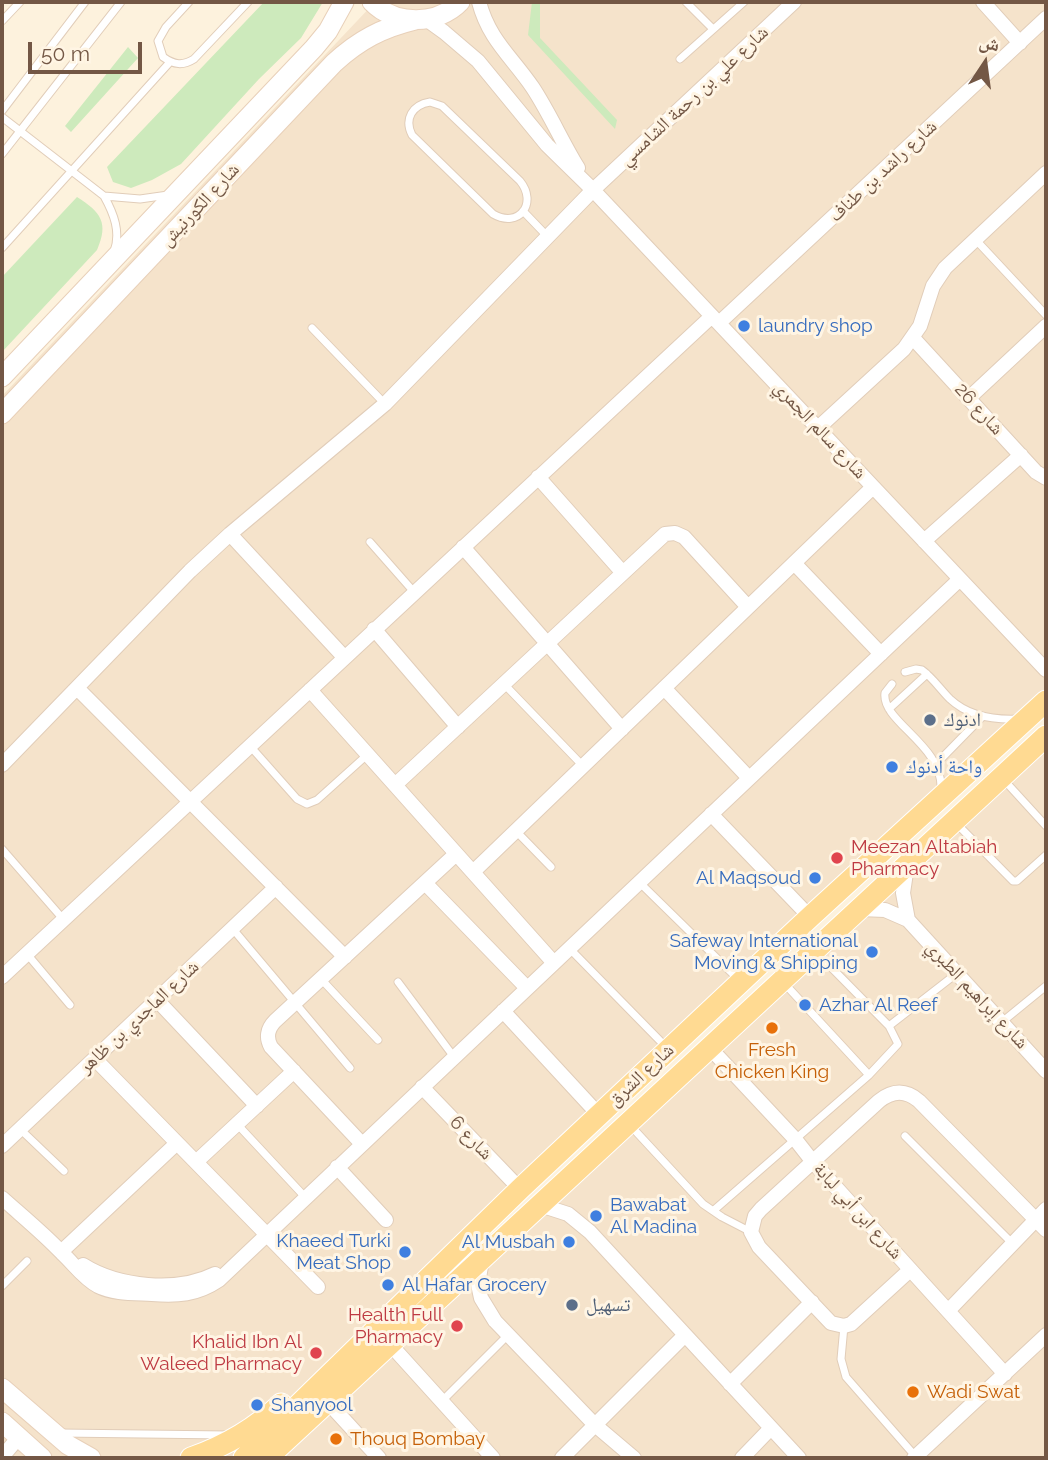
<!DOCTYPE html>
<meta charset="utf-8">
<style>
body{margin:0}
#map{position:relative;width:1048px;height:1460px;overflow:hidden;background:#fdf2dd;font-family:Raleway,"Noto Naskh Arabic",sans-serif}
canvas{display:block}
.frame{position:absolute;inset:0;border:4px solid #735745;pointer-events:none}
.north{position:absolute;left:950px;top:28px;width:70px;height:70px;-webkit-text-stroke:5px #fff5e4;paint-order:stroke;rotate:13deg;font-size:19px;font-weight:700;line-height:28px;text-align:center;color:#735745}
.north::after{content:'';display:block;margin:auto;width:24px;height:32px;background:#735745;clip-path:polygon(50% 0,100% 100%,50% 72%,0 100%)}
.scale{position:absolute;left:28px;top:42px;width:114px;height:32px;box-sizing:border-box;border:4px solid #735745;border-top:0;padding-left:9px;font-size:21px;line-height:24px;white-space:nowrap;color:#735745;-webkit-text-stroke:5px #fff5e4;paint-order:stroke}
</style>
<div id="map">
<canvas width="1048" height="1460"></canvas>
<div class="frame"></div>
<div class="north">ش</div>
<div class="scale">50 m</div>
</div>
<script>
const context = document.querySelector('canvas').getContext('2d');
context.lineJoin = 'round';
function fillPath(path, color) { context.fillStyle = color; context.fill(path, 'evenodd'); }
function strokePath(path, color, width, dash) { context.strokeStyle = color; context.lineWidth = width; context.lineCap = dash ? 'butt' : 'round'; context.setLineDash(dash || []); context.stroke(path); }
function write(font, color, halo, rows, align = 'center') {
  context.font = font + ' Raleway,"Noto Naskh Arabic",sans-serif'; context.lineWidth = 6; context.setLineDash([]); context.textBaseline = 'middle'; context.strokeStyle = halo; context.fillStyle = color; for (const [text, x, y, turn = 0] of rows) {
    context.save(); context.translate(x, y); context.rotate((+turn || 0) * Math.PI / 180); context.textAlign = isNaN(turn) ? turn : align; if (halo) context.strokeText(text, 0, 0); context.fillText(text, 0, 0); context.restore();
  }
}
fillPath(new Path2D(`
 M375,2H1046V701L520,1189L286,1440L1046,734V1458H2V396Z`), '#f5e3cb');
fillPath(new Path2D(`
 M264,2H323L301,38L259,79L181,164L152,180L131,188L113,182L107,167Z
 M532,2H540V38L617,120L615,129L528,35Z
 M128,47L138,58L71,132L65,126Z
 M77,197C101,212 109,223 97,250L2,352V277Z`), '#cdeabc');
const lane = new Path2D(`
 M189,2L166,27L158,41L163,57C174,65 183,66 194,59L248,2
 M686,2L713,29
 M2,21L20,2
 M680,59L744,2
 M430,102L442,106L520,181C538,203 519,229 493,214L412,135C404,119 412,105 430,102Z
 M2,111L85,2
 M2,117L104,196C114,214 121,232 114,252
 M2,154L121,2
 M104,196L140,199L168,195
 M523,211L547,236
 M975,239L1046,315
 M2,248L170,62
 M312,328L385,404
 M370,542L414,592
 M905,672L916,669L922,670C933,678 940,689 950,699C968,716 994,720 1018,719
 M504,684L583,766
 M892,684L885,693C881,722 944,745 941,790
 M889,709L927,674
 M250,746L297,799L307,804L317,800L367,755
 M936,764L983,716
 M1004,780L1046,826
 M955,822L1013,881H1017L1046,855
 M516,831L551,867
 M2,849L63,919
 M639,882L739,980
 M232,928L350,1068
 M569,948L668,1049
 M816,952L889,1026
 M27,954L70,1005
 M321,979L378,1040
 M398,982L454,1057
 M784,983L869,1075
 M1002,1022L1046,986
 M237,1124L305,1197
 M629,1124L703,1204L722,1217L751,1232
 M20,1129L64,1171
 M905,1136L1013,1244
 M713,1211L869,1075L898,1044L889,1026L956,974
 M2,1286L27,1261
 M844,1326L841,1359L846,1377L916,1457
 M442,1401L508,1335
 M60,1433L227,1435`);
const street = new Path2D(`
 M479,2C489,40 512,57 533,88C550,114 562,142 578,168
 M983,2L1020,43
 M426,19L444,32L478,61L547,145L593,190L1046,670
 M719,323L1046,18
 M913,338L1036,472L1046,478
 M970,397L1046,326
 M818,428L904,349L920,326L933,286L945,268L1046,173
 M538,477L623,573
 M230,534L344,657
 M924,541L1021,455
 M463,547L622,729
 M794,563L881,654
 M374,629L458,727
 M664,688L749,778
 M78,689L345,957
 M310,690L554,963
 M2,765L190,571L230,534L385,404L593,190L794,2
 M395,785L665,534L675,533L684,537L748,607
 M711,814L810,917
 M907,866L903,893L908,920
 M473,872L873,487
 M425,883L527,988
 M860,909L885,910L908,920L1046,1071
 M2,977L712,316
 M157,1000L257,1106
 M503,1011L599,1115
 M710,1048L795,1139L813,1162L1005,1374
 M95,1059L318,1287
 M422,1087L520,1189
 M362,1144L271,1047C266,1038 267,1029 275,1021L456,854
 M2,1146L276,887
 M196,1162L294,1071
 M337,1167L386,1220
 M2,1198C22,1216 43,1233 62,1253C74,1264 83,1278 98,1286C114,1294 134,1293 152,1294C177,1296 197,1295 219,1280L960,579
 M540,1205L568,1214L590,1232L799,1458
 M61,1252L177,1143
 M482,1260L478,1284L481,1298L495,1321L595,1425L634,1458
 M83,1265C118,1287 177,1293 215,1274
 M910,1270L851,1324L844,1326L831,1323L759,1247L751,1232L755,1216L761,1209L879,1101C893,1090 906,1090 919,1101L1046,1230
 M948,1311L1046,1209
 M398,1353L493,1458
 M730,1384L812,1302
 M335,1410L379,1458
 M2,1457L19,1437
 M562,1458L685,1335
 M742,1458L771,1428
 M914,1458L1046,1335`);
const secondary = new Path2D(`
 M372,2C395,26 438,25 460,2
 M2,377L314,48L328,31L344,2
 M2,414L334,63C359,40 382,28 415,20
 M2,1388L68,1445L91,1458
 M2,1422L42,1458`);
const primary = new Path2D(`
 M191,1458C225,1446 255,1429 281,1404
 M244,1458L520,1189L810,917L1046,701
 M267,1458L1046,736`);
strokePath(lane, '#e1cdb9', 9);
strokePath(street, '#e1cdb9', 16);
strokePath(secondary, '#e8d0b9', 21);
strokePath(primary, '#fff', 23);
strokePath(lane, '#fff', 7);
strokePath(street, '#fff', 14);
strokePath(secondary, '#fff', 19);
strokePath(primary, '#ffda92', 21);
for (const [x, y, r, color] of [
 [744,326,7,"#3f7fe0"],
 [930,720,7,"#5c6f8a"],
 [892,767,7,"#3f7fe0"],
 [837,858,7,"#e0444e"],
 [815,878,7,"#3f7fe0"],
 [872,952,7,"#3f7fe0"],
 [805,1005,7,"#3f7fe0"],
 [772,1028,7,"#e8710a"],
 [596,1216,7,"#3f7fe0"],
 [569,1242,7,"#3f7fe0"],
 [405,1252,7,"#3f7fe0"],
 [388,1285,7,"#3f7fe0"],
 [572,1305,7,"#5c6f8a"],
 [457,1326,7,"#e0444e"],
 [316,1353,7,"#e0444e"],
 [913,1392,7,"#e8710a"],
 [257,1405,7,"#3f7fe0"],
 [336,1439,7,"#e8710a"]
]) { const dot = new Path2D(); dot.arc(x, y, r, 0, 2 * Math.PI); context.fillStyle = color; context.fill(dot); strokePath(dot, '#fff5e4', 2.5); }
write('19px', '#735745', '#fff5e4', [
 ["شارع علي بن رحمة الشامسي",694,96,-43],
 ["شارع راشد بن طناف",883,171,-43],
 ["شارع الكورنيش",200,205,-47],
 ["شارع 26",979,409,48],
 ["شارع سالم الجمري",820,430,47],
 ["شارع إبراهيم الطبري",977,995,47],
 ["شارع الماجدي بن ظاهر",139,1017,-43],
 ["شارع الشرق",641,1075,-43],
 ["شارع 6",471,1138,46],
 ["شارع ابن أبي لبابة",858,1211,48]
]);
write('19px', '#366cbe', '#fff5e4', [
 ["laundry shop",758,326],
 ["واحة أدنوك",906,767],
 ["Al Maqsoud",801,878,"right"],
 ["Safeway International",858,941,"right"],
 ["Moving & Shipping",858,963,"right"],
 ["Azhar Al Reef",819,1005],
 ["Bawabat",610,1205],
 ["Al Madina",610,1227],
 ["Khaeed Turki",391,1241,"right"],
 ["Meat Shop",391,1263,"right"],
 ["Al Musbah",555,1242,"right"],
 ["Al Hafar Grocery",402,1285],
 ["Shanyool",271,1405]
], 'left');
write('19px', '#4e5e75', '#fff5e4', [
 ["ادنوك",944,720],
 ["تسهيل",586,1305]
], 'left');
write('19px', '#be3a42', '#fff5e4', [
 ["Meezan Altabiah",851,847,"left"],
 ["Pharmacy",851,869,"left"],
 ["Health Full",443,1315],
 ["Pharmacy",443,1337],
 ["Khalid Ibn Al",302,1342],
 ["Waleed Pharmacy",302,1364]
], 'right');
write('19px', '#c56008', '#fff5e4', [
 ["Fresh",772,1050,"center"],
 ["Chicken King",772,1072,"center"],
 ["Wadi Swat",927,1392],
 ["Thouq Bombay",350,1439]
], 'left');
</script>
